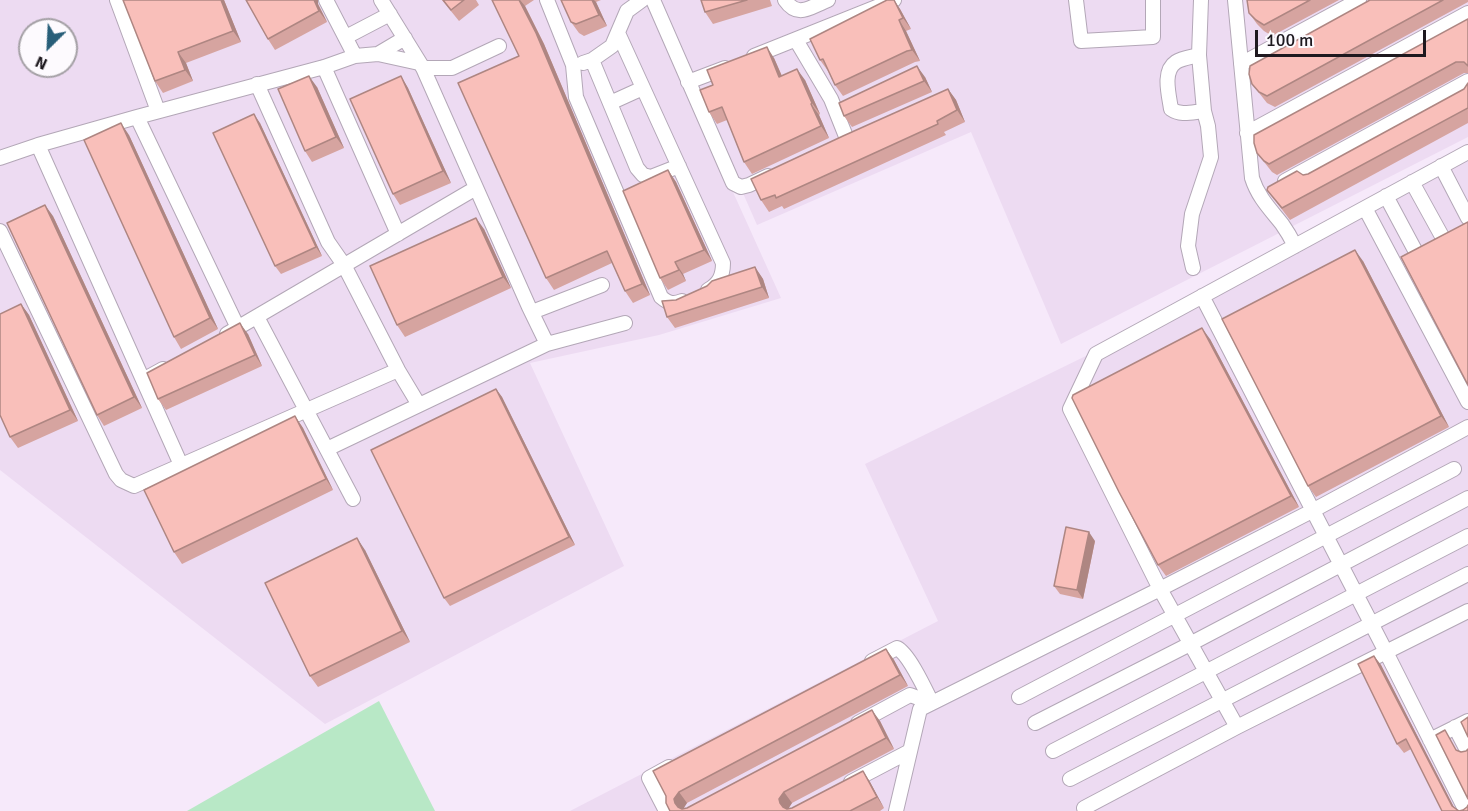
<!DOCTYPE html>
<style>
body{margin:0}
#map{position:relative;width:1468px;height:811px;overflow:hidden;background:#f6e9fa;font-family:Signika,sans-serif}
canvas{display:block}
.north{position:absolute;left:18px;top:18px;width:60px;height:60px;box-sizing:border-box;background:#fdfafe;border:2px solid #a4a0a5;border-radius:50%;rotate:204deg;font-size:16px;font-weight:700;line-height:24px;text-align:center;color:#1e191f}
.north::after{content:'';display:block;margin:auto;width:21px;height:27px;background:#285e79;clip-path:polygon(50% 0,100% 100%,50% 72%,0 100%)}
.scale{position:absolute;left:1255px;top:30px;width:171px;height:27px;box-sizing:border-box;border:3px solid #1e191f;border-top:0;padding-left:8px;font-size:18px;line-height:21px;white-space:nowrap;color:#1e191f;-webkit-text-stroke:4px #fdfafe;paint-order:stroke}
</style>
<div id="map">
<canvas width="1468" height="811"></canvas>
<div class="north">N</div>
<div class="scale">100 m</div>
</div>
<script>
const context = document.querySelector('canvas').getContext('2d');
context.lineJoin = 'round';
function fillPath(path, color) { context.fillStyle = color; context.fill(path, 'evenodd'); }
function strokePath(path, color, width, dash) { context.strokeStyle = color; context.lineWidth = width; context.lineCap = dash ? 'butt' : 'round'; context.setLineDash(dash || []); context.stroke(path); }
fillPath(new Path2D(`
 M0,0H646L781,298L659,335L530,363L624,566L325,724L0,470ZM30,30H66V66H30Z
 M658,0H1468V137L1061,344L971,132L757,225Z
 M1468,152V811H570L938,621L865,464L1096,351Z`), '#eddbf2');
fillPath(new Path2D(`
 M379,701L435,811H187Z`), '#b8e8c6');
const minor = new Path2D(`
 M117,0L158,111
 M326,0L355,56
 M381,0L423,68L529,307L547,344
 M547,0L573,65L576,97L661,297C668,303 673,305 682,301
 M653,0L733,183L741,187L749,185L768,176
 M785,0C798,19 810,7 828,0
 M1076,0L1081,41L1153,37V0
 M1235,0L1252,178C1258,197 1270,209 1282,224C1287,231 1291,238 1295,246
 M618,33L723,263C723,276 719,284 708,290
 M346,37L390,14
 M796,40L831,99L847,139
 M378,54L405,38
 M1199,55C1192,57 1182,58 1176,62C1162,71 1169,95 1171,109C1181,116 1192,112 1204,111
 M754,56L894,0
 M592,60L637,168L643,175L651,177L679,166
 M583,63L592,60L612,46L627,11L642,0
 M1241,64L1359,0
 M324,67L398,234
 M423,68H452L499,46
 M688,82L725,68
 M257,84L328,242L344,265L398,370L419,405
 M610,103L643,88
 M137,117L238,328
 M1247,133L1468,13
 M38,145L181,465
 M0,158L38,145L137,117L324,67L355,56L378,54L419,63
 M1441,166L1468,218
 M1285,181L1468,81
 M1412,182L1444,240
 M1386,196L1417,254
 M1365,208L1468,402
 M0,231L116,474L121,480L134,486L398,370
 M1193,268L1188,246L1192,214L1211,157L1208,126L1204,111L1199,55L1201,0
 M1202,296L1386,652L1468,611
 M532,312L602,285
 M257,317L353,499
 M227,334L476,188
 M143,380L163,369
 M327,449L547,344L625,323
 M872,661L897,648C909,654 925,689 932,703
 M1019,697C1164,622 1308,544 1454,469
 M858,723L910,695L932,703
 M1035,723L1190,644L1468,498
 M1237,727L1160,589L1070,409L1096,354L1468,152
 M1455,727L1468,752
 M1430,740L1468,721
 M1053,751L1468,536
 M1070,779L1468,574
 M851,782L910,751
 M1084,808L1237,727L1386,652L1466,811
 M666,811L649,778L669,767
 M896,811L920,709L1160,589L1312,511L1468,427`);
strokePath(minor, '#b3a7b7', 16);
strokePath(minor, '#fff', 14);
fillPath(new Path2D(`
 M123,0H224L241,42L186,63L193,81L163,93L155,81Z
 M246,0H318V4L327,22L275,50L268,39Z
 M442,0H476L479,5L459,21Z
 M492,0H534L525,6L544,44L650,295L633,303L625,291L612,263L554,290L546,278L519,56Z
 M561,0H601L596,2L607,26L584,36L579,33L571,22Z
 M701,0H770L772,6L713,24L705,12Z
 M894,0L900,9L911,29L906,31L920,61L915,62L843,96L835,85L828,71L820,60Z
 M1247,0H1339L1272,36L1264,31L1257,24L1249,13Z
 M1370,0H1468V2L1275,107L1267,103L1252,84Z
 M1468,19V78V73H1464L1277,175L1272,172L1257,153Z
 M774,58L782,76L805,80L820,114L819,115L829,138L752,174L744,162L727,120L717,124L709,112Z
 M401,76L408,88L451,183L400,205L393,194Z
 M925,77L932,92L852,127L844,116Z
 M1468,83V123L1290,220L1267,190L1303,175L1308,174L1464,89Z
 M317,87L344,148L312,162L305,151Z
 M948,89L956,100L965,122L944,132L946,135L784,209L782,206L769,212L761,200Z
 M260,123L322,256L281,274L275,266Z
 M129,135L218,329L181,349L174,337Z
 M668,170L676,182L712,261L683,274L686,281L668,290L660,278Z
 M53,216L142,408L104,426L97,415Z
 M484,229L511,288L405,337L397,325Z
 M1363,261L1449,427L1316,497L1308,486Z
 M755,267L763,279L769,298L675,328L667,317L676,300Z
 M21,304L29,315L78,421L18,448L10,437Z
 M248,334L262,366L166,410L158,399Z
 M1210,339L1299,507L1166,576L1158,565Z
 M496,389L502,397L575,545L450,606L444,598Z
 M295,416L303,428L333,490L182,564L174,552Z
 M1095,541L1083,599L1060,594L1054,586Z
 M365,550L410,642L318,687L310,676Z
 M886,649L894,660L908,686L687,803L683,808H687L880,721L894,749L792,803L788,808H792L863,771L870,782L884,808L880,811H670L666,796Z
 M1374,656L1381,665L1454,808L1459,811L1463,810L1467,807L1468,811H1442L1411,749L1404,753L1397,744Z`), '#d6a4a0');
fillPath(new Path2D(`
 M221,0H224L241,42L233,31Z
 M314,0H318V4L327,22L319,11Z
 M519,0H520L525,6L544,44L650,295L642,284Z
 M592,0H594L596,2L607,26L599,15Z
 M894,0L900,9L911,29L903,18Z
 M899,20L906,31L920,61L912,50Z
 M767,47L774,58L787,88L779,77Z
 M178,52L186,63L193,81L185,70Z
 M917,66L925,77L932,92L924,81Z
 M797,69L805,80L820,114L812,103Z
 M309,76L317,87L344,148L336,137Z
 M401,76L408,88L451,183L443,171Z
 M948,89L956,100L965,122L957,110Z
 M811,104L819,115L829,138L821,126Z
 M254,114L260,123L322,256L316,247Z
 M121,123L129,135L218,329L210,318Z
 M668,170L676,182L712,261L704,250Z
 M45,205L53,216L142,408L134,397Z
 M476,218L484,229L511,288L503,277Z
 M1355,250L1363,261L1449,427L1441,416Z
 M675,262L683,274L686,281L679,270Z
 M755,267L763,279L769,298L762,287Z
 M21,304L29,315L78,421L70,410Z
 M240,323L248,334L262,366L255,355Z
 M1202,328L1210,339L1299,507L1291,496Z
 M496,389L502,397L575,545L569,537Z
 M295,416L303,428L333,490L326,479Z
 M1089,532L1095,541L1083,599L1077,590Z
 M357,538L365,550L410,642L402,631Z
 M886,649L894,660L908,686L900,675Z
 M1374,656L1381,665L1456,811L1452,806Z
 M872,710L880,721L894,749L886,738Z
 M863,771L870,782L884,808L877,797Z
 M679,792L687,803L682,811L675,803L674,799Z
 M784,792L792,803L787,811L780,803L779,799Z`), '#ae8682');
const building = new Path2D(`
 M123,0H221L233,31L178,52L185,70L155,81Z
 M246,0H314L319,11L268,39Z
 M443,0H464L451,10Z
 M492,0H519L536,33L642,284L625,291L607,251L546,278L458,83L519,56Z
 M561,0H592L599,15L576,24L571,22Z
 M701,0H747L705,12Z
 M887,0H894L903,18L899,20L912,50L907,51L835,85L823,59L820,60L810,39Z
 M1247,0H1310L1264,25L1256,20L1249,13Z
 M1370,0H1443L1267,96L1259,92L1252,84L1249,74L1250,66Z
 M1468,19V66L1464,62H1456L1269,164L1264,161L1257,153L1254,143V135Z
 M767,47L779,77L797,69L812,103L811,104L821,126L744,162L722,107L709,112L700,90L713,85L707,70Z
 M917,66L924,81L844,116L839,103Z
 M309,76L336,137L305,151L278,89Z
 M401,76L443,171L393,194L350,99Z
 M1468,83V108L1282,208L1267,190L1268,187L1297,171L1303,175L1308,174L1464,89Z
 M948,89L957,110L937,121L938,124L776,198L775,195L761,200L751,179L843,136Z
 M254,114L316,247L275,266L213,133Z
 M121,123L210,318L174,337L84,140Z
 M668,170L704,250L675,262L679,270L660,278L623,191Z
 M45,205L134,397L97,415L7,223Z
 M476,218L503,277L397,325L370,266Z
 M1468,222V385L1401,257Z
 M1355,250L1441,416L1308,486L1222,319Z
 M755,267L762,287L667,317L662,301L676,300L707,286L712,281Z
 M21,304L70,410L10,437L0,415V314Z
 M240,323L255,355L158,399L147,373Z
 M1202,328L1291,496L1158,565L1119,492L1072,398L1073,395Z
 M496,389L569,537L444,598L371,450Z
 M295,416L326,479L174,552L144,490Z
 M1066,527L1089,532L1077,590L1054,586Z
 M357,538L402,631L310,676L265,583Z
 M886,649L900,675L679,792L674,799L675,803L678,807L682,809L687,808L872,710L886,738L784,792L779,799L780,803L783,807L787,809L792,808L863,771L877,797L850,811H670L666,803V796L653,771Z
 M1374,656L1452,806L1459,811L1463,810L1467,807L1468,805V811H1442L1406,739L1397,744L1358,664Z
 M1468,717V737L1461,722Z
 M1445,730L1456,750L1461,752L1466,751L1468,749V799L1436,735Z`);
fillPath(building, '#f9bfba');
strokePath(building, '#ae8682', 1.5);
</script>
